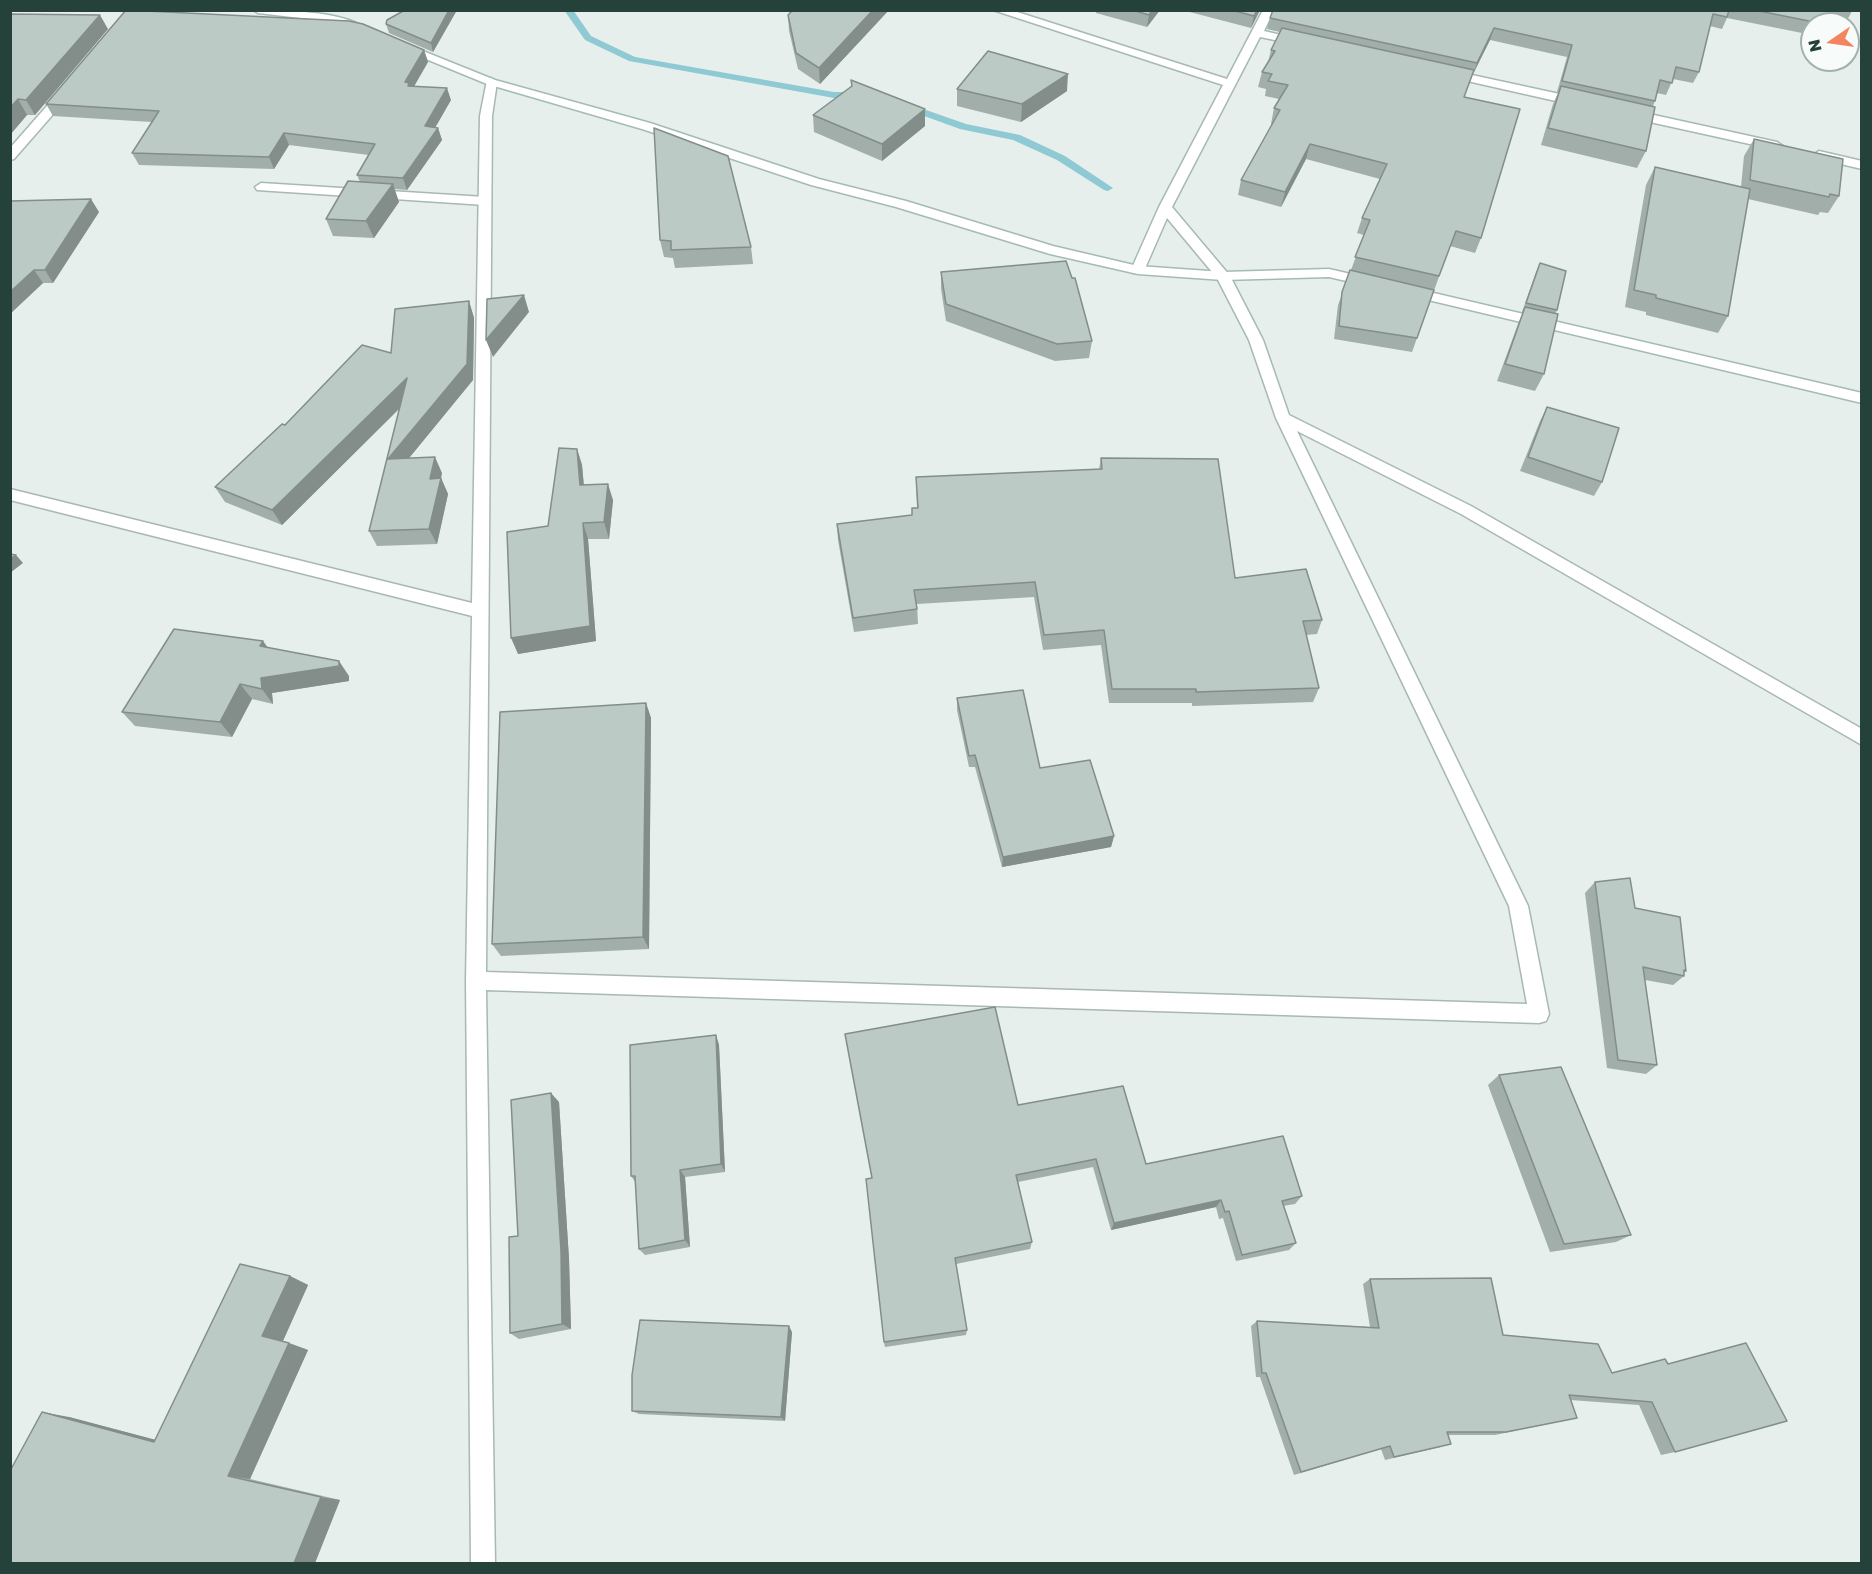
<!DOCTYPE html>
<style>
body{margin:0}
#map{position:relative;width:1872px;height:1574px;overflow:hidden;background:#e6efeb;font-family:"Golos Text",sans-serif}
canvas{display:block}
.frame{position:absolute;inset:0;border:12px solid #24423a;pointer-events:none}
.north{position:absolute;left:1800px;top:12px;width:60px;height:60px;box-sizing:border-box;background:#f7fbf9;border:2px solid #a3b1ad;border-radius:50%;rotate:257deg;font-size:16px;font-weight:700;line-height:24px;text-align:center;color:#24423a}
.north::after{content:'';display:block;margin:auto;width:21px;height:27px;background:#f4845f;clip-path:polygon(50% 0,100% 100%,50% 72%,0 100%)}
</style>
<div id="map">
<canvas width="1872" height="1574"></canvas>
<div class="frame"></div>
<div class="north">N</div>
</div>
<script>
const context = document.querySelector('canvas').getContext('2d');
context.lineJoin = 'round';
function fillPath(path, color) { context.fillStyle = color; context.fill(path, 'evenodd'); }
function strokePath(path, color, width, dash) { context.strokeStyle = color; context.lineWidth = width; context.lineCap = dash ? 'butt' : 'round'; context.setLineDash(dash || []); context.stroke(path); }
fillPath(new Path2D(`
 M564,10H573L591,36L635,57L834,92H858L863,95L858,98H834L629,61L585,40Z
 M906,103L966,124L1020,135L1065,156L1113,188L1108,191L1104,190L1057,160L1013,140L960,129L902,108V104Z`), '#8ec9d4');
const lane = new Path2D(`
 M65,89L69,90V96L14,159L10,160V148L61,90Z
 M261,183L485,197L491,201L485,205L257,190L255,187Z`);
const street = new Path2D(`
 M993,10H1011L1227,79L1263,10H1274L1264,31L1303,40L1305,42L1299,45L1260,37L1172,207L1230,276L1263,340L1289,415L1471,506L1862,729V745L1461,514L1297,431L1528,906L1549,1014L1546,1021L1539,1023L486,990L495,1564H471L466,981L472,616L10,500V489L472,603L480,116L487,80L491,78L497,82L492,116L486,972L1527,1004L1509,906L1276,418L1249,340L1217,278L1167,218L1143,273H1133L1131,270L1159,207L1223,85Z
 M1449,70L1578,98L1584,102L1578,106L1445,76V72Z
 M1631,110L1777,142L1783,146L1777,150L1627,117V111Z
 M1819,151L1862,161V169L1815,158L1813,155Z`);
const secondary = new Path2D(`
 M253,10C279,10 344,11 364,28L358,31L309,19L258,13Z
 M403,43L495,80L650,123L819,179L906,201L1053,246L1138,266L1223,272L1329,269L1377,280L1379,283L1372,287L1329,277L1223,280L1138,274L1050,254L896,207L811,185L642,129L487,84L399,48L397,46Z
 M1408,287L1862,393V403L1403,294L1401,291L1403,288Z`);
strokePath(lane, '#a8b8b2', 3);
strokePath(street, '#a8b8b2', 3);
strokePath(secondary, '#a4bbb3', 3);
fillPath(lane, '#fff');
fillPath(street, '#fff');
fillPath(secondary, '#fff');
fillPath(new Path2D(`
 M457,10L433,52L389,33L386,24Z
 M889,10L820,84L798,69L789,31L788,15Z
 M1096,10H1160L1147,27L1096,13Z
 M1182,10H1260L1251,28Z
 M1273,10H1852L1851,13L1845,24L1831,21L1830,24H1812V35L1727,18L1722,29L1710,26L1699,72L1693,83L1673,79L1666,95L1657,93L1655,101L1653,106L1646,151L1637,168L1541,145L1553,104L1558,93L1557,92L1567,57L1490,40L1473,74L1464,97L1481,238L1475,253L1450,246L1412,352L1334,339L1338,305L1364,235L1357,233L1362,218L1380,179L1306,159L1281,207L1238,195L1241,180L1272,124H1271L1274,108L1279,99L1265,96L1266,89L1258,87L1262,72L1268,62L1271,50L1280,32L1267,29L1270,18Z
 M10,14L108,29L35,115H27L10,135Z
 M424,50L428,62L414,86L451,100L435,128H438L442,140L407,190L394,189L399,202L374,238L333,236L326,219L360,182L357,175L369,155L289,145L274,169L139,165L132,153L152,122L53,116L46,104Z
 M957,89L1067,91L1021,122L957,106Z
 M813,115L925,126L882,161L814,132Z
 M1754,139L1839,196L1828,213L1820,212L1818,215L1748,199L1728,316L1718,333L1646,315V312L1625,307L1646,185L1655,167L1741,187L1744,156Z
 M10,201L99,212L53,283H43L10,314Z
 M660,240L751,247L753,264L675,268L673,258L664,257Z
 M1540,263L1557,310L1555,314L1544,374L1535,391L1497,381L1518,324L1523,312H1522L1536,272Z
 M941,272L1092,341L1089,358L1055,361L946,321L941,289Z
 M469,301L474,318L473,380L409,458L442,473L441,478L448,494L437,544L377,546L369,531L399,409L282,525L225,502L215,487L285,425Z
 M1547,407L1602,482L1594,496L1520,471L1540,421Z
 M577,449L582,465L584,485L613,500L609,539H588L596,641L518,654L548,526Z
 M1101,458L1235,578L1322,620L1317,634L1306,635L1319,688L1313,702L1192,706V703H1109L1101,645L1043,650L1034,597L917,604L918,624L854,632L838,540L837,524L912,515L917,508L916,477L1099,469Z
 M268,648L349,676V681L272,693L273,704L252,699L232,737L135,726L122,712Z
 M957,698L1040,768L1114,836L1111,847L1002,867L975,767H969L957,710Z
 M646,703L651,718L649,949L501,956L492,944Z
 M1595,882L1635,908L1686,971L1684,972V976L1673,985L1645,980L1657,1065L1646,1074L1607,1068L1585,893Z
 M716,1035L719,1045L725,1172L685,1177L690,1247L645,1255L639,1249L636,1183L631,1176Z
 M1499,1075L1631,1235L1616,1242L1550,1252L1488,1085Z
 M559,1102L569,1259L571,1329L519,1339L510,1333L518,1236Z
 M1018,1105L1146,1164L1302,1196L1295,1204L1283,1206L1296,1243L1289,1250L1236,1261L1223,1218L1219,1219L1216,1207L1111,1230L1093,1167L1018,1182L1032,1242L1030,1249L956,1264L967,1330L966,1335L885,1347L884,1342Z
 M290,1276L308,1285L283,1341L308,1350L250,1479L340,1500L315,1563H10L69,1417L155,1440Z
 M1370,1279L1503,1335L1612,1373L1665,1359L1675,1452L1661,1455L1639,1405L1570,1400L1577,1418L1495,1435H1448L1441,1447L1385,1460L1381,1449L1294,1475L1260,1377H1256L1251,1326L1257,1321L1370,1327L1363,1284Z
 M792,1332L785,1421L639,1414L632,1411Z`), '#a1aea9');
fillPath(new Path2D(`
 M449,10H457L433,52L431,43Z
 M873,10H889L820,84L819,68Z
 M1152,10H1160L1147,27L1149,15Z
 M1257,10H1260L1251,28L1254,16Z
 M100,15L108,29L35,115L26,100Z
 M1494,28L1490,40L1473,74L1477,63Z
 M424,50L428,62L412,90L405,82Z
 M1068,74L1067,91L1021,122L1022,104Z
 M447,88L451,100L429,138L425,126Z
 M18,99L27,115L10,135V108Z
 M925,109V126L882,161V144Z
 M438,128L442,140L407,190L403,178Z
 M284,133L289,145L274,169L269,157Z
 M1310,144L1306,159L1281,207L1285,192Z
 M393,184L399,202L374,238L366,221Z
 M91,199L99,212L53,283L45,270Z
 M34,270L43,283L10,314V292Z
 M524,295L529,312L493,357L486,340Z
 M469,301L474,318L473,380L396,474L388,459Z
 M407,378L414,394L282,525L272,510Z
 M577,449L582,465L585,501L580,485Z
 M435,457L442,473L437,494L430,479Z
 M441,478L448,494L437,544L429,529Z
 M608,484L613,500L609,539L604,522Z
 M583,523L588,539L596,641L518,654L511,638Z
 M16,555L23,563L10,573V559Z
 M263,641L274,656L260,646Z
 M339,661L349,676V681L272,693L273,704L262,689L261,678Z
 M240,684L252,699L232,737L220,722Z
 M646,703L651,718L649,949L643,937Z
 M1114,836L1111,847L1002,867L1003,857Z
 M716,1035L719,1045L725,1172L721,1164Z
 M551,1093L559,1102L569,1259L571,1329L562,1324Z
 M680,1170L685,1177L690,1247L685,1240Z
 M1221,1200L1216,1207L1111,1230L1114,1223Z
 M290,1276L308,1285L282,1343L262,1336Z
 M789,1326L792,1332L785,1421L781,1417Z
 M289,1343L308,1350L250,1479L228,1476Z
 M42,1412L69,1417L179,1446L154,1442Z
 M321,1497L340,1500L315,1563H294Z`), '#838d89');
const building = new Path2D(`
 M126,10L349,21L363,24L424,50L405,82L409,83L408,86L447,88L425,126L438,128L403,178L357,175L375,144L284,133L269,157L132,153L159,111L46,104Z
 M405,10H449L431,43L386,24L387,20Z
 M793,10H873L819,68L796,53L788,15Z
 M1132,10H1152L1149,15Z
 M1231,10H1257L1254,16Z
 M1273,10H1729L1727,17L1713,14L1699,72L1676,67L1672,83L1660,80L1655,101L1562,81L1572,45L1494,28L1477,63L1270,18Z
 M1754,10H1832L1830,24H1824Z
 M10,14L100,15L26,100L18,99L10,108Z
 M1282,28L1474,70L1464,97L1520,109L1481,238L1456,231L1439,276L1355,257L1370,220L1362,218L1387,164L1310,144L1285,192L1241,180L1280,110L1274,108L1288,85L1268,81L1272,74L1262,72L1275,51L1271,50Z
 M988,51L1068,74L1022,104L957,89Z
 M851,80L925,109L882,144L813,115L852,86Z
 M1561,86L1655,107L1646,151L1548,128Z
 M654,128L728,156L751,247L671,250V241L660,240Z
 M1754,139L1843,159L1839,196L1830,194L1829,197L1750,180Z
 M1655,167L1750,189L1728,316L1656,298V295L1634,290Z
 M348,181L393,184L366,221L326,219Z
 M91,199L45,270H34L10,292V201Z
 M1066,261L1072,278H1075L1092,341L1057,344L946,304L941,272Z
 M1540,263L1566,271L1557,310L1526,303Z
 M1350,270L1434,290L1417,338L1339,326L1342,292Z
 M524,295L486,340L487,299Z
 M469,301L467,364L388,459L435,457L430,479L441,478L429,529L369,531L407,378L272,510L215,487L282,424L285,425L362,345L391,353L395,309Z
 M1525,307L1558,314L1544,374L1505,364Z
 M1547,407L1619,428L1602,482L1528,457Z
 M559,448L577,449L580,485L608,484L604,522L583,523L590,626L511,638L507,532L548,526Z
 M1101,458L1218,459L1235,578L1306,569L1322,620L1303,621L1319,688L1196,692V689H1112L1104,630L1044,635L1035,582L914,590L917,609L853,618L837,524L912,515V508H918L916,477L1102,469Z
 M10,554L16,555L10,559Z
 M174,629L263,641L260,646L339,661V666L261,678L262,689L240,684L220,722L122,712Z
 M1023,690L1040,768L1090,760L1114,836L1003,857L975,755L969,756L957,698Z
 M646,703L643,937L492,944L500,712Z
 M1630,878L1635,908L1680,917L1686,971L1684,970V976L1643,967L1657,1065L1618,1060L1595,882Z
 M995,1007L1018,1105L1123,1086L1146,1164L1283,1136L1302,1196L1282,1201L1296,1243L1242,1255L1229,1211L1225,1212L1221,1200L1114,1223L1096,1159L1016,1175L1032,1242L955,1258L967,1330L884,1342L866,1179L872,1178L845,1034Z
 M716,1035L721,1164L680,1170L685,1240L639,1249L635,1176H631L630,1045Z
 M1561,1067L1631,1235L1564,1244L1499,1075Z
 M551,1093L561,1251L562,1324L510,1333L509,1237L518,1236L511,1100Z
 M240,1264L290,1276L262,1336L289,1343L228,1476L321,1497L294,1563H10V1471L42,1412L154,1442Z
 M1491,1278L1503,1335L1598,1344L1612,1373L1665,1359L1668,1364L1746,1343L1787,1421L1675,1452L1652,1402L1569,1395L1577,1418L1506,1432H1447L1451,1444L1394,1457L1390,1446L1301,1472L1266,1373H1262L1257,1321L1379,1328L1370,1279Z
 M640,1320L789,1326L781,1417L632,1411V1375Z`);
fillPath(building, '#bbcac4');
strokePath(building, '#838d89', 1.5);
</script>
